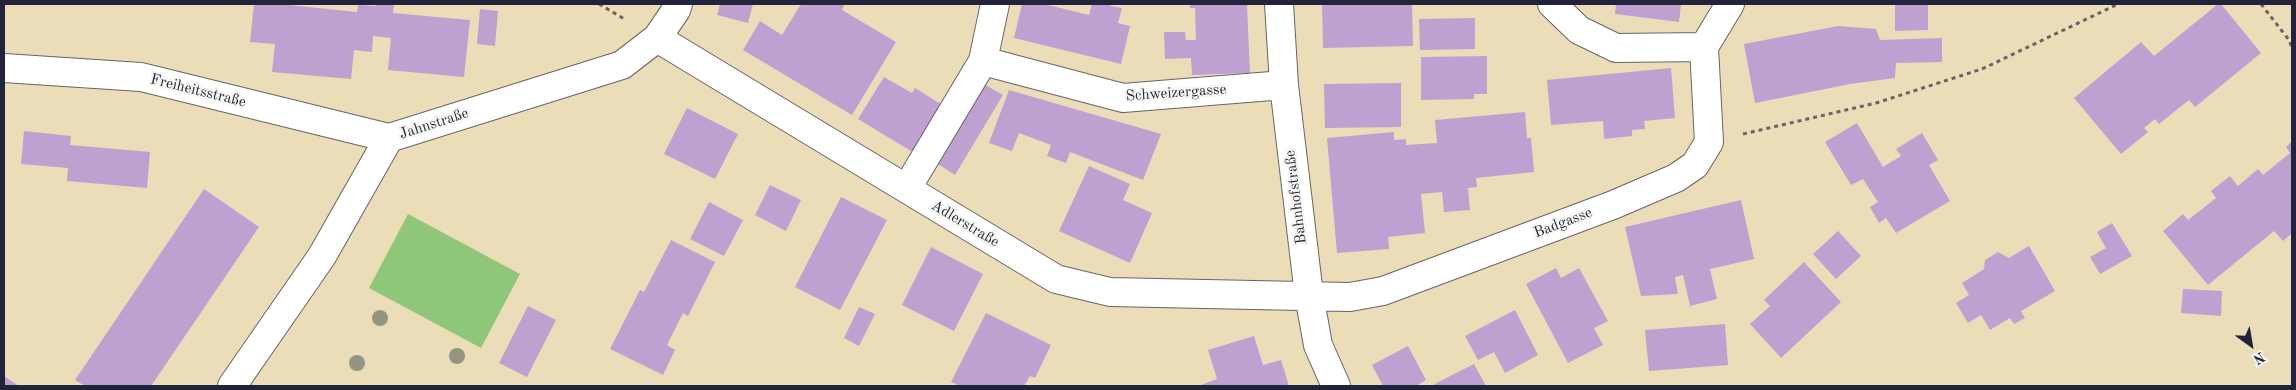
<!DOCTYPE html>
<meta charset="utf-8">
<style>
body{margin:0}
#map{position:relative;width:2296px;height:390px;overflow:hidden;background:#ecddb9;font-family:"Old Standard TT",serif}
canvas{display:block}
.frame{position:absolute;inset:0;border:5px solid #22223b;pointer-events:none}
.north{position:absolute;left:2226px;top:320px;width:50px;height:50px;-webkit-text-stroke:4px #f6f6f2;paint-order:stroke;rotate:148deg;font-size:14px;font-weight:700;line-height:20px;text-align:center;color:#22223b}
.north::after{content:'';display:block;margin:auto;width:18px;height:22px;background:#22223b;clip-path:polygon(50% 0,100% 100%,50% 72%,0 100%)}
</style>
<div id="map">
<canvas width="2296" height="390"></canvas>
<div class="frame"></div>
<div class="north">N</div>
</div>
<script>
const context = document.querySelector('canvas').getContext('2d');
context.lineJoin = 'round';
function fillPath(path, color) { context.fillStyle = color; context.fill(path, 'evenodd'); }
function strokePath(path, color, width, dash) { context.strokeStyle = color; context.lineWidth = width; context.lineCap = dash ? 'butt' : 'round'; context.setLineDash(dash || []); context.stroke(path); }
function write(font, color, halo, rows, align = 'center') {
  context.font = font + ' "Old Standard TT",serif'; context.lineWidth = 5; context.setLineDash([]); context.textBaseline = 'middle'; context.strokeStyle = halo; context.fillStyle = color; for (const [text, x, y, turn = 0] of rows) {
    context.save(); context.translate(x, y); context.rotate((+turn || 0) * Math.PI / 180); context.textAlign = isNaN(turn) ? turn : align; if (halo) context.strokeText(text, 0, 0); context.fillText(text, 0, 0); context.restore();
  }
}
fillPath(new Path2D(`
 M408,214L520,274L481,348L369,288Z`), '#8ec67a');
fillPath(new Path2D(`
 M254,4H279L357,12L358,5L376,6V4H394L393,13L470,20L464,77L388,70L391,38L373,36L372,52L354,50L351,79L272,72L275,44L250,42Z
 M720,4H753L748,23L717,15Z
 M801,4H845L842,10L896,42L852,115L743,50L760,21L782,35Z
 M1022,4H1044L1089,15L1092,4H1111L1110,6L1122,8L1118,23L1130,26L1121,64L1014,38Z
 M1190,4H1251L1247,6L1250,73L1192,75L1191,58L1165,59L1164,32H1185L1186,40H1196L1195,8H1190Z
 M1322,4H1412L1413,46L1323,48Z
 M1616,4H1681L1679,22L1615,14Z
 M1895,4H1928V30L1895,31Z
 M2218,4H2221L2261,53L2195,107L2189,100L2159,124L2155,119L2144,128L2148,132L2121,154L2074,98L2141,42L2154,56Z
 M480,9L498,11L495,46L477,44Z
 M1475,18V49L1420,50L1419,19Z
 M1838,26L1876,29L1880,40L1942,38V62L1896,63L1895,78L1850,84L1755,103L1744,44Z
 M1487,56V94H1474V99L1421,100V57Z
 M1671,68L1675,118L1644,121L1645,129L1632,130V136L1604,139L1603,121L1551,125L1547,80Z
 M884,77L912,93L915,88L944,106L916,154L858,119Z
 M982,83L1003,95L955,175L935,162Z
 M1401,83V127L1325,128L1324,84Z
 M1009,90L1161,134L1143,180L1070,152L1066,163L1047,156L1051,145L1019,133L1012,151L989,143Z
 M687,108L738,134L715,179L664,154Z
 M1525,112L1527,138H1531L1534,172L1476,178L1477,187L1468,188L1470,210L1444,212L1442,192L1421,194L1425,233L1388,237L1389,249L1337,253L1327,138L1394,132V140L1406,139V145L1437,143L1435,120Z
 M1857,123L1883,167L1901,156L1896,149L1922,133L1938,160L1929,165L1950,201L1896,233L1886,218L1879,223L1870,207L1878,202L1863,179L1851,185L1825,142Z
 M24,131L71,136L70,145L150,152L147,188L67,181L68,168L21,164Z
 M2292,141V233L2283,241L2274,231L2208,285L2163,231L2183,214L2188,220L2216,198L2211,191L2230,176L2238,186L2258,169L2263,175L2290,153L2286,147Z
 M1089,166L1130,184L1123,200L1152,213L1130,263L1059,231Z
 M770,185L801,200L786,231L755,215Z
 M204,189L259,227L151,386H85L75,380Z
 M841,197L887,220L840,310L795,287Z
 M1741,200L1754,259L1710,269L1717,299L1690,306L1683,275L1675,277L1678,294L1641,296L1625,227Z
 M709,202L743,220L724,256L690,239Z
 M2112,223L2132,256L2100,274L2090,257L2106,248L2097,232Z
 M1838,231L1861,256L1836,279L1813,254Z
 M671,240L715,262L688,316L683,313L667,345L675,350L663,375L610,349L640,290L644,292Z
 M2029,246L2055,291L2021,311L2025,318L2014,324L2010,318L1990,330L1981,315L1968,323L1956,303L1969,295L1962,283L1984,269L1985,260L1998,252L2009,258Z
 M931,247L983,274L954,331L902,305Z
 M1804,262L1841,302L1781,358L1750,324L1770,306L1764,300Z
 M1556,268L1561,278L1579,268L1608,321L1594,328L1603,345L1568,363L1526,284Z
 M2183,289L2222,291L2221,316L2181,313Z
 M528,306L556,320L527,377L499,363Z
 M859,307L875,314L859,346L844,338Z
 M1515,310L1538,355L1505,373L1494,352L1478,360L1465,336Z
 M986,313L1051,345L1035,378L1030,376L1024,386H960L951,382Z
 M1725,324L1728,365L1649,371L1645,330Z
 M1254,336L1263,365L1281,360L1289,386H1198L1217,379L1208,350Z
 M1408,346L1426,380L1416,386H1383L1372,365Z
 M1474,364L1486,386H1431L1450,376Z
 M4,376L19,386H4Z`), '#bea1d0');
const minor = new Path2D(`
 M1279,4L1284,85L1309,295L1318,345L1336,386
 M1552,4L1579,30L1616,48L1704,47
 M657,38L1056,279L1110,292L1350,297L1383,291L1613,205L1676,178L1695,165L1709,142L1704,47
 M1704,47L1730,4
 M983,61L1123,98L1284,85
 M4,68L141,77L389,138
 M907,188L983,61L995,4
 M232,386L322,256L389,138L622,65L657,38L676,10L678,4`);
strokePath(minor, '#696367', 30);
strokePath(new Path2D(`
 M599,4L626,20
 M2261,4L2289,40L2292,48
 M1743,134L1876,103L1982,69L2118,4`), '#696367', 3, [4, 4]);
strokePath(minor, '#fff', 28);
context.fillStyle = '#929680';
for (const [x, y] of [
 [380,318],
 [457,356],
 [357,363]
]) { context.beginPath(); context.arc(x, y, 8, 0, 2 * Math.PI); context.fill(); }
write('15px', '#22223b', '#f6f6f2', [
 ["Freiheitsstraße",198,91,14],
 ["Schweizergasse",1176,93,-4],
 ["Jahnstraße",434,124,-18],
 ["Bahnhofstraße",1296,197,-97],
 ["Badgasse",1563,223,-21],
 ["Adlerstraße",965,224,31]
]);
</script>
